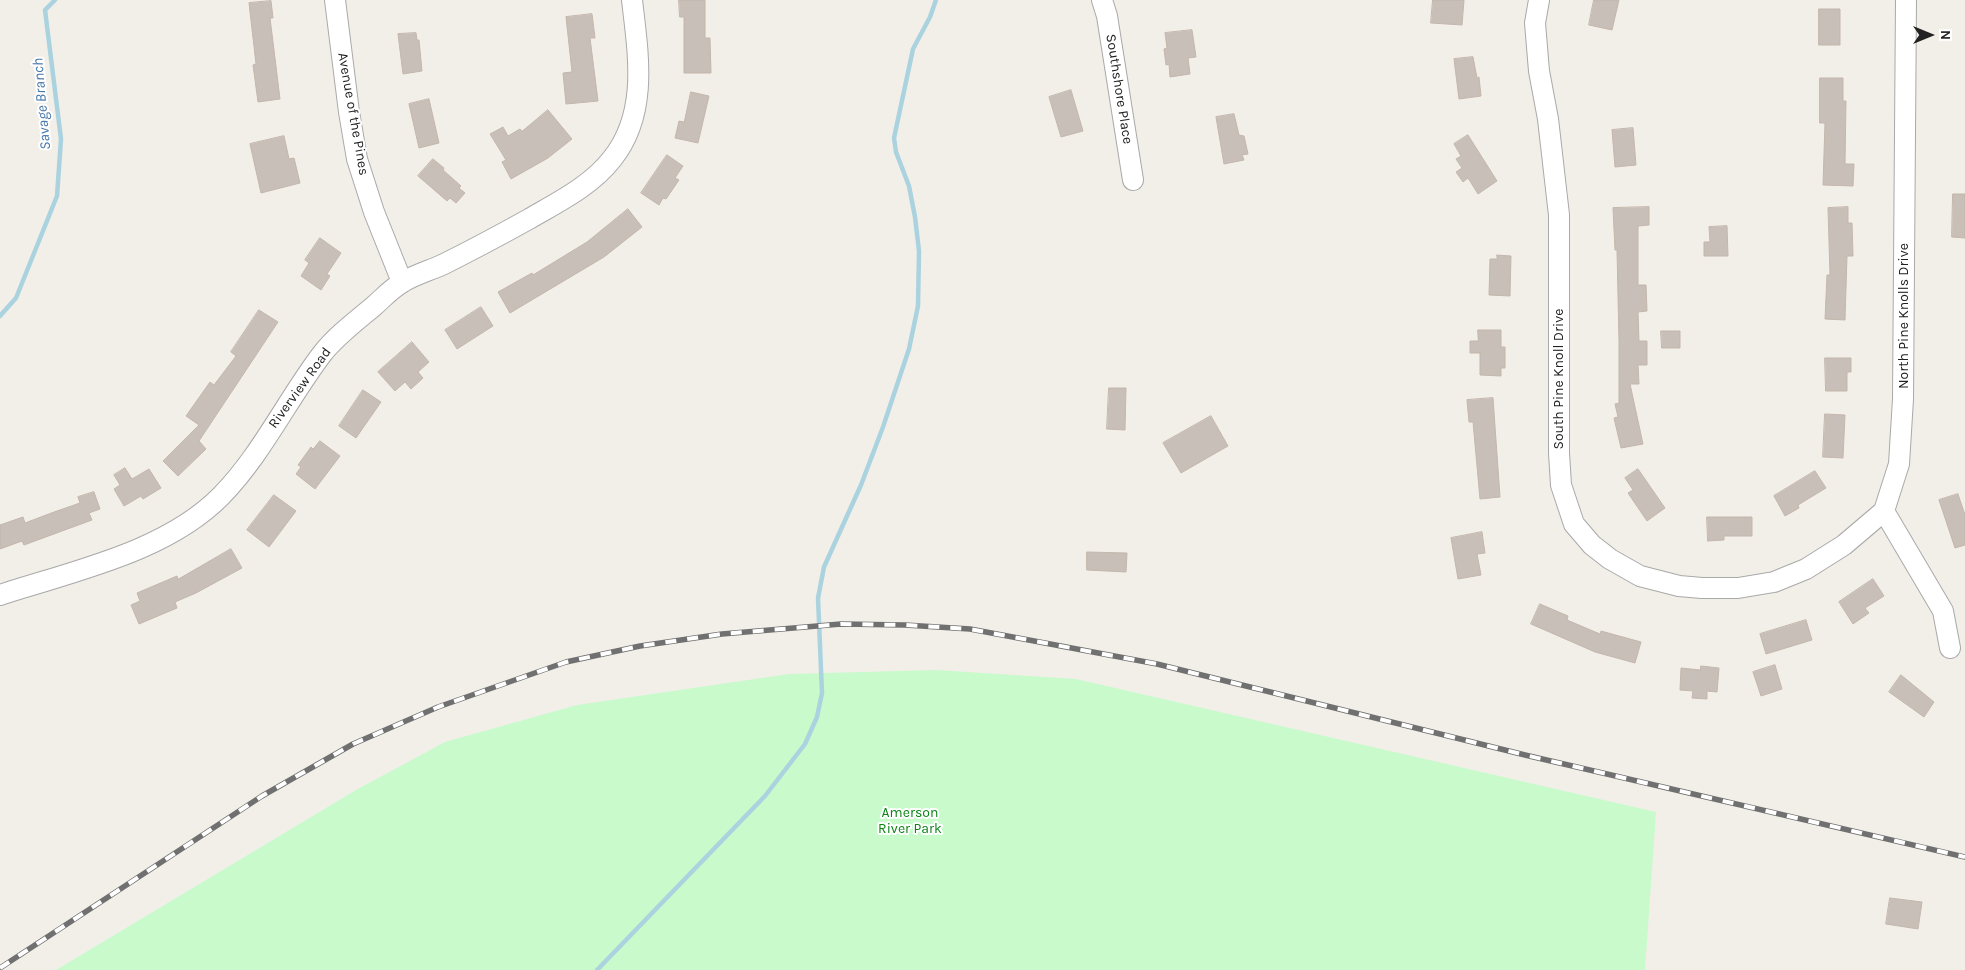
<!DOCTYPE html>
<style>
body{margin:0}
#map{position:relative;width:1965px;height:970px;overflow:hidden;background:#f2efe9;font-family:Karla,sans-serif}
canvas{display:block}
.north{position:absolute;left:1905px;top:10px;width:50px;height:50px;-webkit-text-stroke:4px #fff;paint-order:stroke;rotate:90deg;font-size:14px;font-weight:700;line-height:20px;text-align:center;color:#222}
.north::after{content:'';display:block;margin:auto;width:18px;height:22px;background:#222;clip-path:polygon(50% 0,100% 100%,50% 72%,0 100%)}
</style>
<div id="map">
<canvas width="1965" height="970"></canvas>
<div class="north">N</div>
</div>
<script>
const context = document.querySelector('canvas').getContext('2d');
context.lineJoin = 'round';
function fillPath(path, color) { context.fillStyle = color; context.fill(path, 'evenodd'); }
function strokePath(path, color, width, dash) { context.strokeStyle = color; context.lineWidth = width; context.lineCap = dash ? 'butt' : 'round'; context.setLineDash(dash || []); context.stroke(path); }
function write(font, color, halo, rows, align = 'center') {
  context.font = font + ' Karla,sans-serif'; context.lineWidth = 4; context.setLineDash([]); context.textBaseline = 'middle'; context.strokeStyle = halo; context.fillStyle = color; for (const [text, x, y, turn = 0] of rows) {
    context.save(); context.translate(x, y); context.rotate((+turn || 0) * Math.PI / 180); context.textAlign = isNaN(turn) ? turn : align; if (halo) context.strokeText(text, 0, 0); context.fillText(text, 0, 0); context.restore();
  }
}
fillPath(new Path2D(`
 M936,670L1076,679L1656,812L1645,970H56L356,790L445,742L577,705L789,674Z`), '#c8facc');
strokePath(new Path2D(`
 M0,316L16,298L57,196L61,139L45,10L55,0
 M597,970L765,796L805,744L817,717L822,693L818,598L824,567L861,485L883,427L909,349L918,306L919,251L915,217L909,186L896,152L894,138L913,49L930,17L936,0`), '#aad3df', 4.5);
const building = new Path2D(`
 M679,0H705V38H710L711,73H684V17H680Z
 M1433,0H1464L1462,25L1431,23Z
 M1594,0H1619L1612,30L1589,25Z
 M271,1L273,18H270L280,99L258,102L253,65L256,64L249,3Z
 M1819,9H1840V45H1819Z
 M592,14L595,38H590L598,101L566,104L563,73L572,72L566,17Z
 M1192,30L1196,57L1188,58L1190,74L1170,77L1169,64L1166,65L1164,49L1167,48L1165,33Z
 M416,33L417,40H419L422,71L403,74L398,34Z
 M1473,57L1477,78L1479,77L1481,96L1459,99L1454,59Z
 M1820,78H1843V101H1846L1845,164H1854L1853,186L1823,185L1825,123H1820Z
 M1071,90L1083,131L1061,137L1049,97Z
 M691,92L709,96L698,143L675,138L679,121L684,122Z
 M429,99L439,143L419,148L409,104Z
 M548,110L572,139L548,158L511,179L502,162L506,160L490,134L503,127L508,136L520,129L522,131Z
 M1234,114L1239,135L1244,136L1248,154L1242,155L1244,160L1224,164L1216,117Z
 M1633,128L1636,165L1615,167L1612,130Z
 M1468,135L1497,181L1478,194L1468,178L1463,182L1456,172L1462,168L1456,159L1461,156L1454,144Z
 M284,136L289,159L294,158L300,183L261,193L250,144Z
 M667,155L683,166L675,178L679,180L666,199L663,198L659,205L641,193Z
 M433,159L444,168L443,170L461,186L459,188L465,193L456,203L450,198L447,201L418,176Z
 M1953,194H1965V238L1952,237Z
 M1649,207V225L1638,226V285H1646L1647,311L1638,312L1639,341H1647V365H1638L1639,384H1630L1643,444L1621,448L1614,418L1618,417L1615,404L1619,403V341L1617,250H1615L1613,208Z
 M1848,207V223H1852L1853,256H1847L1845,320L1825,319L1827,275H1830L1828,208Z
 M628,209L642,227L604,257L510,313L498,292L532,273L533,275L587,242Z
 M1727,226L1728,256H1704V242H1710L1709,227Z
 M320,238L341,253L327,274L330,276L321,290L301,276L309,263L305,260Z
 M1497,255L1511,256L1510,296L1489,295L1490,259H1497Z
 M481,307L493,326L457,349L445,330Z
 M259,310L278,322L199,441L206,449L178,476L163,461L199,425L186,416L210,382L214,385L236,356L231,352Z
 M1478,330H1501V347H1505V368H1501V376L1480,375V353H1470V341H1478Z
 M1661,331H1680V348H1662Z
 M412,342L429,362L418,372L423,378L411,389L405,382L395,391L378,372Z
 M1825,358H1851V372H1847V391H1826Z
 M1109,388H1126L1125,430L1107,429Z
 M363,390L381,402L356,438L339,426Z
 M1493,398L1500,497L1480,499L1473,422H1469L1467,400Z
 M1825,414L1845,415L1843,458L1823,457Z
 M1211,416L1228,446L1181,473L1163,443Z
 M320,441L340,456L315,489L296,474L301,467L298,465L311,447L313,449Z
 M125,468L132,479L149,469L161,488L143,499L141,496L124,506L114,489L120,485L114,475Z
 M1638,469L1665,508L1647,521L1628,493L1633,490L1625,478Z
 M1815,471L1826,488L1798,505L1799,508L1785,516L1774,496Z
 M94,492L100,509L89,513L92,520L24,545L22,541L0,549V525L23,517L25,523L54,512L80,503L78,497Z
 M1958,494L1965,515V545L1955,548L1939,500Z
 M274,495L296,511L269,547L247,530Z
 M1707,517H1752V536H1724V540L1708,541Z
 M1482,532L1485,553L1477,554L1481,575L1458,579L1451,538Z
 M231,549L242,568L196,593L175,602L177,608L139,624L131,605L140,601L137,593L177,576L178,579Z
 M1087,552L1127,553L1126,572L1087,570Z
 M1873,579L1884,596L1865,608L1869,613L1853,624L1839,602Z
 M1540,604L1568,616L1567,620L1600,634L1601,631L1641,642L1635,663L1595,652L1531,624Z
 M1806,620L1812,640L1766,654L1760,634Z
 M1775,665L1782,689L1761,696L1753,672Z
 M1701,666L1719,668L1717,692L1707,691V699L1692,698L1693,691L1680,690L1681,668L1700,670Z
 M1901,675L1934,702L1924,717L1889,692Z
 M1890,898L1922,902L1918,929L1886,924Z`);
fillPath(building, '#c7bfb8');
strokePath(building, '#c4b6ab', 1);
const minor = new Path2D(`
 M335,0L349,112L357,159L374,212L402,282
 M1102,0L1107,16L1133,180
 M1539,0L1535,23L1539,71L1548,119L1559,215V453L1561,485L1574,524L1592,545L1610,559L1640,576L1679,586L1702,588H1738L1774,582L1806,569L1844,545L1884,511L1899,464L1903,399L1906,0
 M1884,511L1943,611L1950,648
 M0,595C73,571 166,552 221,496C262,454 287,400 322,354C336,336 356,321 374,306C383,298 392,288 403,282C416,274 432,270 446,263C474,249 502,234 529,219C558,202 591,186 612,159C649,113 638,53 632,0`);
strokePath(minor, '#a9a9a9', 22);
strokePath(minor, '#fff', 20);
const rail = new Path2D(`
 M0,968L262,796L353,744L438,707L566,662L640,646L722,634L841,624L905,625L970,629L1157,664L1525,755L1965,857`);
strokePath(rail, '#707070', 5.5);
strokePath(rail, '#fff', 4, [11]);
write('14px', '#222', '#fff', [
 ["Southshore Place",1119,89,81],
 ["Avenue of the Pines",353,114,80],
 ["North Pine Knolls Drive",1904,316,-90],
 ["South Pine Knoll Drive",1559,379,-90],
 ["Riverview Road",300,388,-54]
]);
write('14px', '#0c8416', '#fff', [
 ["Amerson",910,813],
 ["River Park",910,829]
]);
write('italic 15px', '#4a7aab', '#fff', [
 ["Savage Branch",42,104,-95]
]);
</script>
